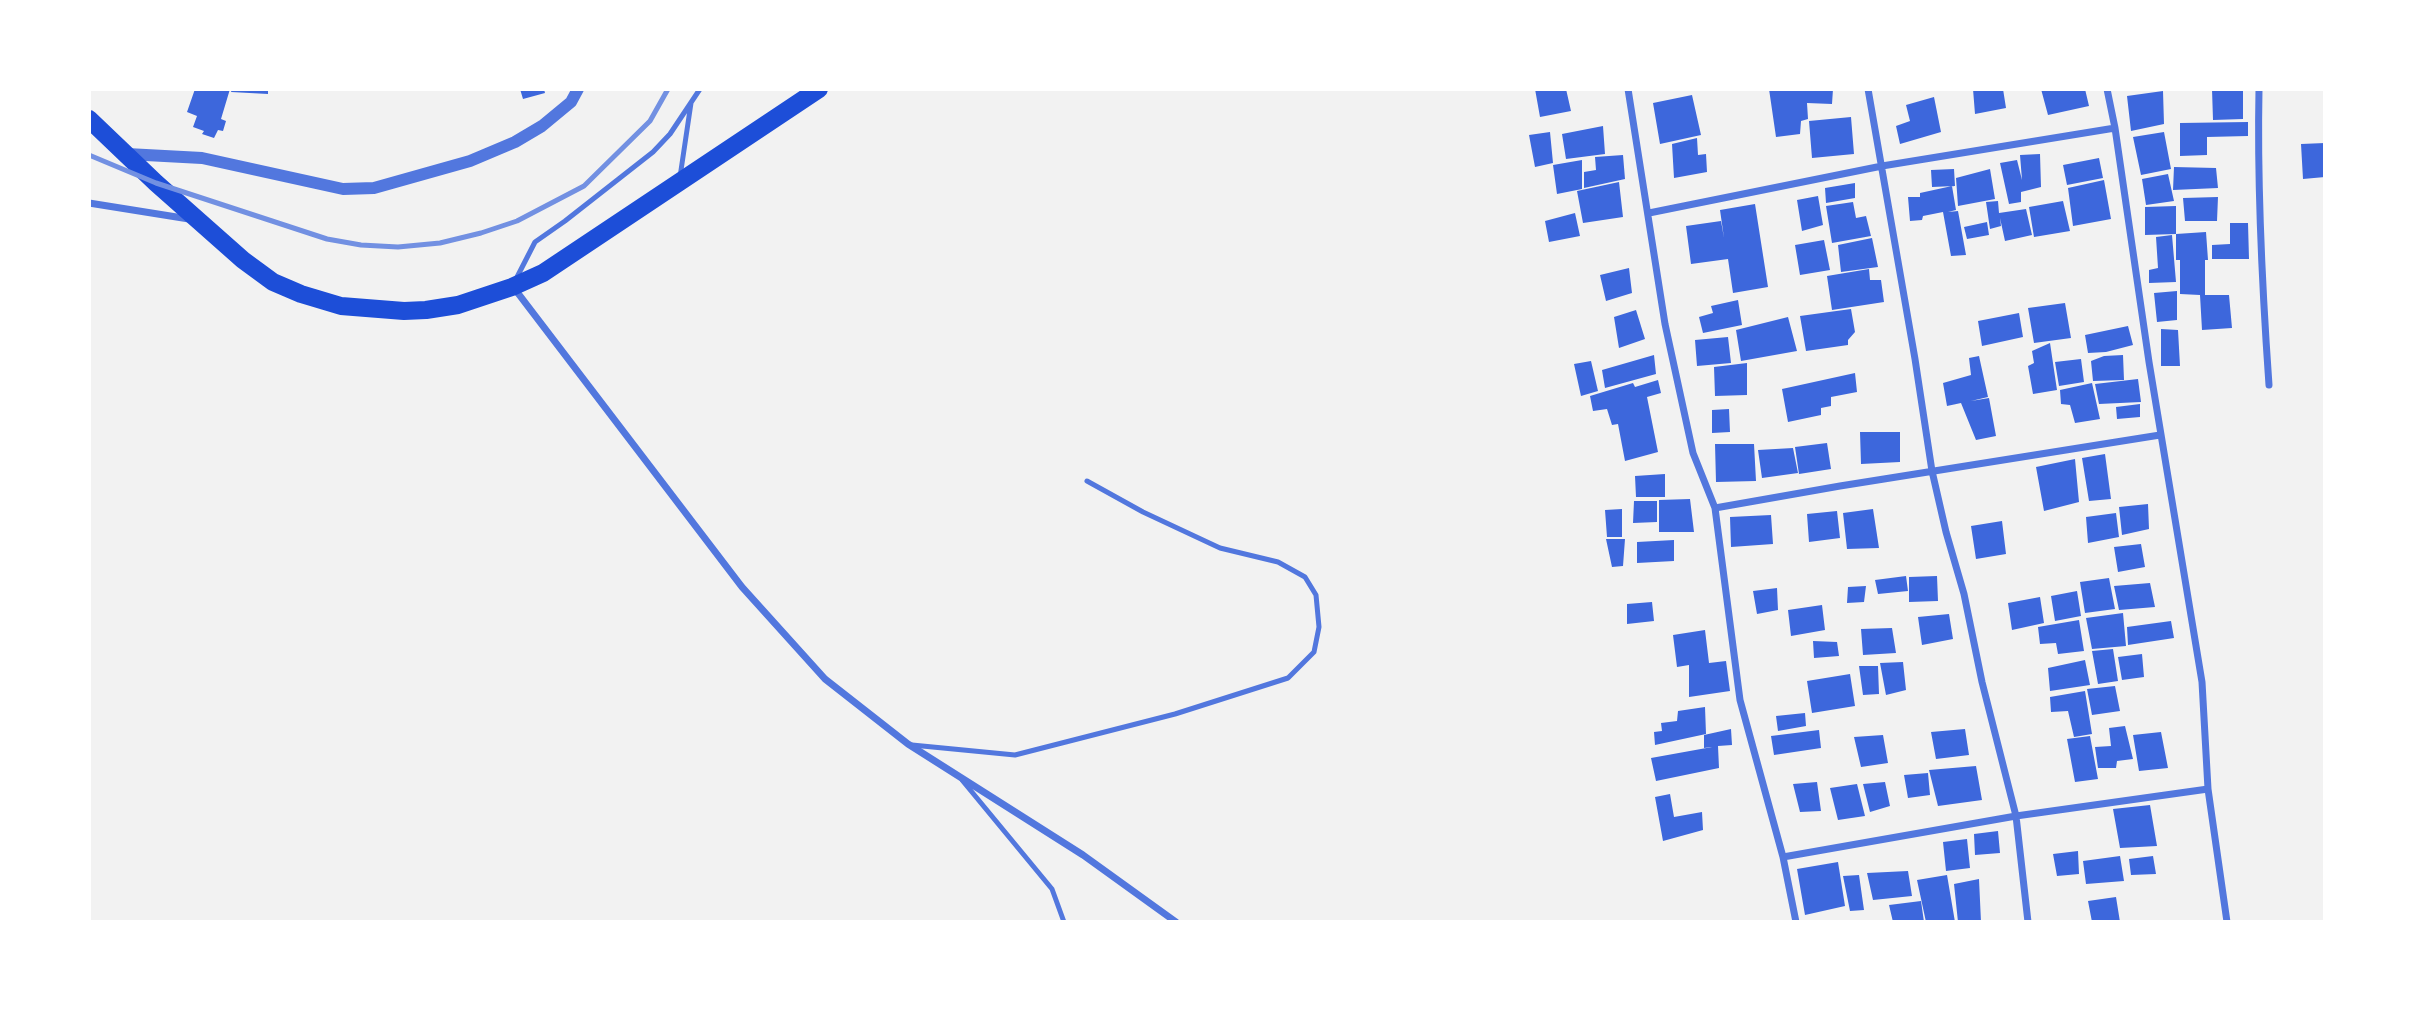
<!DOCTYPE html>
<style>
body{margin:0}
#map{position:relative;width:2414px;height:1011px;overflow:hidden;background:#f2f2f2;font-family:"DejaVu Sans",sans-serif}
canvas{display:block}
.frame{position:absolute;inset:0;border:91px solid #fff;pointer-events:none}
</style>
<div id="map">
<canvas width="2414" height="1011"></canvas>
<div class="frame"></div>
</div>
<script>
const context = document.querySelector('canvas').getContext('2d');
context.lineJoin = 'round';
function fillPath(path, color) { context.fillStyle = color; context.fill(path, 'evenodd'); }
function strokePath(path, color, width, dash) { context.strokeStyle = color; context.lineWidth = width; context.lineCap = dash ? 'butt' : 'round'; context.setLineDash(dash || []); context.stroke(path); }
fillPath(new Path2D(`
 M195,89H230L221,119L226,121L223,131L218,130L214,138L202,134L204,131L193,127L197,116L187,112Z
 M232,89H268V94L231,92Z
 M520,89H544L545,93L523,99Z
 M1535,89H1566L1571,111L1540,117Z
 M1769,89H1833L1832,104L1807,103L1808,119L1801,121L1800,134L1776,137Z
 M1973,89H2003L2006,108L1975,114Z
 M2041,89H2085L2089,106L2048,115Z
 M2212,89H2243V119L2213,120Z
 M2163,91L2164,124L2131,131L2127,96Z
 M1692,95L1701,135L1660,144L1653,103Z
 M1934,97L1941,132L1900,144L1896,126L1910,121L1906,105Z
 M1851,117L1854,154L1812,158L1809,121Z
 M2248,122V136L2207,137V155L2180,156V123Z
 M1603,126L1605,154L1566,159L1562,134Z
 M1550,132L1553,163L1535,167L1529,135Z
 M2164,132L2171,169L2141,175L2133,137Z
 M1697,138L1698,155L1706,154L1707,172L1674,178L1672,144Z
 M2325,143V177L2303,179L2301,144Z
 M2040,154L2041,187L2021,192V202L2009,204L2000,163L2017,160L2022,180L2020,155Z
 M1623,155L1625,179L1584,188V172L1596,170L1595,157Z
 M2099,158L2103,178L2067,185L2063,165Z
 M1582,160V189L1557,194L1553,165Z
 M2174,167L2216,168L2218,188L2173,190Z
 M1954,169L1955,186L1932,187L1931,170Z
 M1990,169L1995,199L1958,206L1956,178Z
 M2168,174L2174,201L2146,205L2142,179Z
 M2104,180L2111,219L2073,226L2068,188Z
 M1619,182L1623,217L1583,223L1577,191Z
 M1855,183V198L1826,203L1825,188Z
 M1952,186L1956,210L1948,212L1958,211L1966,255L1951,256L1943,212L1923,216L1922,220L1910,221L1908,197H1920V193Z
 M1818,196L1823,225L1802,231L1797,200Z
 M2218,197L2217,221H2185L2183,198Z
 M1998,201L1999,213L2026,209L2032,235L2005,241L2000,218L2001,226L1990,229L1986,202Z
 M2063,201L2070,231L2034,237L2029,207Z
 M1853,202L1856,218L1866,216L1871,236L1832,243L1826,206Z
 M1755,204L1768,287L1733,293L1728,259L1691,264L1686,226L1721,221L1724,238L1720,210Z
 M2176,206V234L2145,235V207Z
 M1575,213L1580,236L1549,242L1545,221Z
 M1987,222L1989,235L1967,239L1964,227Z
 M2230,223H2248L2249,259H2212V245L2230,244Z
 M2206,232L2208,260H2205V295H2229L2232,328L2202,330L2200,295L2180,294V260H2176V234Z
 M2172,235L2176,282L2149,283V270L2158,268L2156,237Z
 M1872,238L1878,267L1841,272L1838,245Z
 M1824,240L1830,270L1800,275L1795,245Z
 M1629,268L1632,293L1606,301L1600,275Z
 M1869,269L1870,280H1881L1884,302L1832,310L1827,276Z
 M2177,291V320L2157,322L2154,293Z
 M1738,300L1742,325L1703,333L1699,317L1713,313L1711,306Z
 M2065,303L2071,338L2034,343L2028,308Z
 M1851,309L1855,332L1848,340V345L1806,351L1800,316Z
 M1636,310L1645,339L1619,348L1614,317Z
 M2019,313L2023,337L1982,346L1978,321Z
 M1788,317L1797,351L1741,361L1736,330Z
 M2128,326L2133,345L2106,352L2088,353L2085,335Z
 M2161,329L2178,330L2180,366H2161Z
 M1728,337L1731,363L1697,366L1695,340Z
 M2050,343L2057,390L2033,394L2028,366L2034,363L2032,351Z
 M1654,355L1656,374L1605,388L1602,370Z
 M2123,355L2124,380L2093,381L2091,361L2104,356Z
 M1979,356L1988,397L1971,401L1989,398L1996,436L1976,440L1961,403L1947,406L1943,383L1971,375L1969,358Z
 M2081,359L2084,382L2059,386L2055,362Z
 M1591,361L1598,391L1581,396L1574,364Z
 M1747,363V395L1715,396L1714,367Z
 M1855,373L1857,392L1831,397V406L1821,408V415L1788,422L1782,389Z
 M2138,379L2141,402L2099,404L2095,384Z
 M1658,380L1661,393L1647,397L1658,452L1625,461L1618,424L1612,425L1607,409L1593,411L1590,396L1633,383L1635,387Z
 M2092,383L2100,419L2075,423L2070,405L2061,404L2060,390Z
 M2140,404V417L2117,419L2116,407Z
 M1729,409L1730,432L1712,433V410Z
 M1860,432H1900V462L1861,464Z
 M1827,443L1831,469L1799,474L1795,447Z
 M1715,444H1754L1756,481L1716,482Z
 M1793,448L1798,473L1762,478L1758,450Z
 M2105,454L2111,499L2089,501L2082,458Z
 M2075,459L2079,502L2044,511L2036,467Z
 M1665,474V497H1636L1635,476Z
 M1690,499L1694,532H1659V500Z
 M1634,501H1657V522L1633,523Z
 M2148,504L2149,529L2122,535L2119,507Z
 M1622,509V537H1607L1605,510Z
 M1873,509L1879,548L1847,549L1843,513Z
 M1837,511L1840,538L1809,542L1807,514Z
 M2116,513L2119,537L2088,543L2086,517Z
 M1771,515L1773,544L1731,547L1730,517Z
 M2002,521L2006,554L1976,559L1971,526Z
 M1606,539H1625L1623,566L1612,567Z
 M1674,540V561L1637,563V542Z
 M2141,544L2145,567L2118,572L2114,547Z
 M1906,576L1908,591L1878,594L1875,580Z
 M1937,576L1938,601L1909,602V577Z
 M2109,578L2115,609L2085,613L2080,582Z
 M2150,583L2155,607L2119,610L2114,586Z
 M1866,586L1864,602L1847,603L1848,587Z
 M1777,588L1778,610L1757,614L1753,591Z
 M2077,591L2081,616L2055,621L2051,596Z
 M2040,597L2044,623L2012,630L2008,603Z
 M1652,602L1654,621L1627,624V604Z
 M1822,605L1825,630L1791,636L1788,610Z
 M2123,613L2126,646L2092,649L2086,618Z
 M1949,614L1953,639L1922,645L1918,617Z
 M2079,620L2084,651L2058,654L2056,643L2040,644L2038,627Z
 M2171,621L2174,638L2128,645L2127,627Z
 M1892,628L1896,653L1863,655L1861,629Z
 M1705,630L1709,663L1726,661L1730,691L1689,697V665L1677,667L1673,635Z
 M1813,641L1837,642L1839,656L1814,658Z
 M2113,649L2118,681L2098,684L2092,651Z
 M2142,654L2144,677L2122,680L2118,657Z
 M2085,660L2090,685L2050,691L2048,668Z
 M1903,662L1906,690L1886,695L1880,663Z
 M1859,666H1878L1879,694L1863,695Z
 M1850,674L1855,706L1812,713L1807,681Z
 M2115,686L2120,711L2092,715L2087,689Z
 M2085,691L2092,734L2074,737L2068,711L2051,712L2050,697Z
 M1705,707L1706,734L1655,745L1654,732L1662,731L1661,723L1677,721L1678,711Z
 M1805,713L1806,726L1778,731L1776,716Z
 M2125,726L2133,759L2117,761L2116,768H2098L2095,747L2111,746L2109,728Z
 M1731,729L1732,745L1718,746L1719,768L1656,781L1651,758L1712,747L1704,748V735Z
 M1965,729L1969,755L1936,759L1931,732Z
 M1819,730L1821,748L1774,755L1771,736Z
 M2161,732L2168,768L2139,771L2133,735Z
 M1883,735L1888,763L1861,767L1854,737Z
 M2090,736L2098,779L2075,782L2067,739Z
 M1976,766L1982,800L1938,806L1929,770Z
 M1928,773L1930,795L1908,798L1904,775Z
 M1817,782L1821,811L1800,812L1793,784Z
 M1885,782L1890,806L1870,812L1863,784Z
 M1857,784L1865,816L1838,820L1830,788Z
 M1670,794L1674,817L1702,812L1703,830L1663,841L1655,797Z
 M2150,805L2157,846L2120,848L2113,809Z
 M1998,831L2000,853L1975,855L1974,834Z
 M1967,839L1970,868L1946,871L1943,842Z
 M2078,851L2079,874L2057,876L2053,854Z
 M2120,856L2124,881L2086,884L2083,861Z
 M2153,856L2156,874L2131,875L2129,859Z
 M1838,862L1845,906L1805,915L1797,869Z
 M1908,871L1912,896L1873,900L1867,873Z
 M1859,875L1864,910L1850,911L1843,876Z
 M1947,875L1955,922H1926L1917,880Z
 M1979,879L1981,922H1958L1954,884Z
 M2116,897L2120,922H2092L2088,901Z
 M1921,901L1924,922H1893L1889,905Z`), '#3d67dc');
strokePath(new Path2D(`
 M680,177L691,103
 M515,281L535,242L565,221L653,152L670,134L700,89
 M912,745L1015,755L1175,714L1288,678L1314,652L1319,627L1316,595L1305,577L1278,562L1220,548L1143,512L1087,481
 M962,780L1052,889L1064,922`), '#5277de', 5);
strokePath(new Path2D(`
 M1628,89L1665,324L1693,453L1715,508L1740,700L1783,857L1796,922
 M1868,89L1915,359L1932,471L1946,532L1964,594L1982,682L2016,816L2028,922
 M2107,89L2115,128L2149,362L2202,682L2208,789L2227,922
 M2259,89C2257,188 2262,286 2269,385
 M89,203L189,219
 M1649,213L1882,166L2115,128
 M514,288L742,587L825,679L908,744L1083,855L1176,922
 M1715,508L1840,486L2160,435
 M1783,857L2016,816L2208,789`), '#5277de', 7);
strokePath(new Path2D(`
 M127,154L202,158L343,189L374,188L470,161L515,142L542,126L571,102L578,89`), '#5277de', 12);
strokePath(new Path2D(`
 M89,119L156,183L243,260L273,282L301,294L341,306L404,311L426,310L458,305L512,287L543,273L819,89`), '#1d4ed8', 18);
strokePath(new Path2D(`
 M89,155L156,183L327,239L361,245L398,247L440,243L481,233L517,221L584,186L650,121L668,89`), '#7290e2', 5);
</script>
